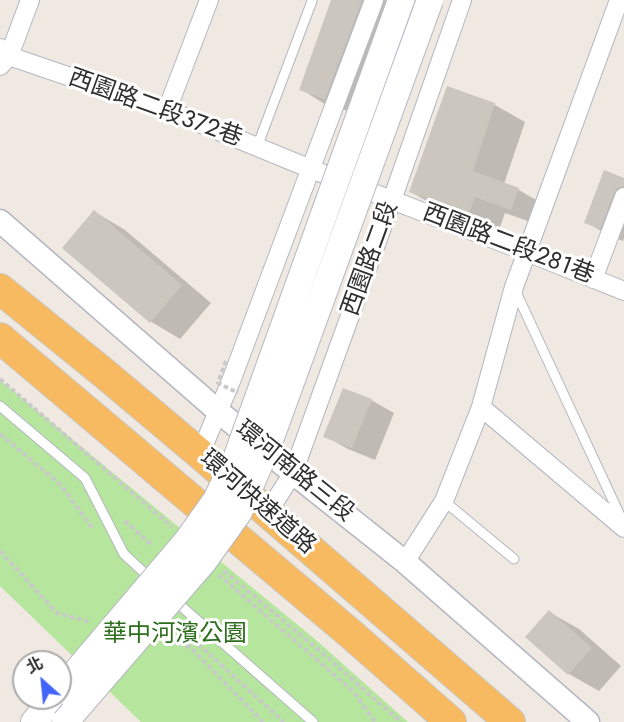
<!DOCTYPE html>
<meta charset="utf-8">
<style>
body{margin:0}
#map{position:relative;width:624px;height:722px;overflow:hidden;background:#efe9e1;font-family:Jost,"Noto Sans TC",sans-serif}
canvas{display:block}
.north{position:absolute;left:12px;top:650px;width:60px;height:60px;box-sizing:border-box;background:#fff;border:2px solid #ababab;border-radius:50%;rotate:333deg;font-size:16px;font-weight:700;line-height:24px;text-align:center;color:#2e2e2e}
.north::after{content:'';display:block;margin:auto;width:21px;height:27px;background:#4264fb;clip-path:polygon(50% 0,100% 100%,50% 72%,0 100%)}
</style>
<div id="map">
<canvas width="624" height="722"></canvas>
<div class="north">北</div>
</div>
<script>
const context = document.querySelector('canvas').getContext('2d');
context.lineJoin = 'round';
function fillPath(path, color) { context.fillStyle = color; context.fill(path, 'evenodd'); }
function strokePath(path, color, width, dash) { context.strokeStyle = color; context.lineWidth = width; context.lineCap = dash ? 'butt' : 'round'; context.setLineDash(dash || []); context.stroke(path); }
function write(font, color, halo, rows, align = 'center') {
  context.font = font + ' Jost,"Noto Sans TC",sans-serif'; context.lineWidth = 6; context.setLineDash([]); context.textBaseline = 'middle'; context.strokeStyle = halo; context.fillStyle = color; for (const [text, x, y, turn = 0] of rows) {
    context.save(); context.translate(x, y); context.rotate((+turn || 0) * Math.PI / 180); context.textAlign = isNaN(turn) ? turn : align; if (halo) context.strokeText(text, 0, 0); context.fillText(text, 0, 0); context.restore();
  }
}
fillPath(new Path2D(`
 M0,380L316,640L408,722H141L0,586Z`), '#b6e59e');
fillPath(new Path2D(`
 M332,0H406L348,111L323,103L301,89Z
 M448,88L495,105L525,122L504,184L519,190L548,207L542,226L505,213L499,230L441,209L411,192Z
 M624,180V238L623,241L608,235L586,222Z
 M95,212L125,230L211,303L180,339L150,321Z
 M371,400L394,413L375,460L348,449L325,436Z
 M549,612L579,629L621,666L599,691L569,674L527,637Z`), '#0003');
fillPath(new Path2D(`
 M331,0H362L325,99L299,90Z
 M447,86L495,103L473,171L519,188L511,210L475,197L469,213L409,192Z
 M604,170L624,178V186L617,188L614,193L600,229L584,223Z
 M94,210L182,285L150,323L62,248Z
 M343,388L372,399L352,448L323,437Z
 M549,610L592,648L568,675L525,637Z`), '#cbc7bf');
const service = new Path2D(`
 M257,147L312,1
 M515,290L623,522
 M0,406L85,478L124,554L152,580
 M444,501L514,559
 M173,599L313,722`);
const minor = new Path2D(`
 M0,48L9,56L167,110L311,169L527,252L624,291
 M0,66L9,56L30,0
 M167,110L209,0
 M593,279L624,197
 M481,407L624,528
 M200,454L231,381L374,0
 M268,512L293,473L392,200L462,0
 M405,562L444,501L481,407L514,287L619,0`);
const tertiary = new Path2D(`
 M0,221L219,412L293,473L405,562L588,722`);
const secondary = new Path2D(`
 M34,722L54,698`);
const trunk = new Path2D(`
 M0,289L105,374L200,454L510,722
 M0,338L352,635L451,722`);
strokePath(service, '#b4b7c1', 11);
strokePath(minor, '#b4b7c1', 20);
strokePath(tertiary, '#b4b7c1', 25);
strokePath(secondary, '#b4b7c1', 28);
strokePath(trunk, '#c9c9c9', 32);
strokePath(new Path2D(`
 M0,379L172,527
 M0,434L61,485L93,529
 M125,521L153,546
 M0,551L57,613L90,622
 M224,571L334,663L338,667L401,722
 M219,575L354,692L375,722
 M176,624L284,722
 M164,640L190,647L263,722`), '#c9c9c9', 4, [4.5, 3]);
strokePath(service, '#fff', 9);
strokePath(minor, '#fff', 18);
strokePath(tertiary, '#fff', 22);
strokePath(secondary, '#fff', 26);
strokePath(trunk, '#f8ba60', 30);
const secondaryBridge = new Path2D(`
 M60,691L187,541L216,500L236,459L401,0
 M65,722L204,561L239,512L270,440L430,0`);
strokePath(secondaryBridge, '#b4b7c1', 28, []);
strokePath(new Path2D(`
 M226,361L218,383L238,393`), '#c9c9c9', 4, [4.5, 3]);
strokePath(secondaryBridge, '#fff', 26);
write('24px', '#2e2e2e', '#fff', [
 ["西園路二段372巷",155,109,20],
 ["西園路二段281巷",508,245,21],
 ["西園路二段",371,259,-70],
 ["環河南路三段",294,472,39],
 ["環河快速道路",257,503,41]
]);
write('24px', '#2c6e1b', '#fff', [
 ["華中河濱公園",175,635]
]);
</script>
